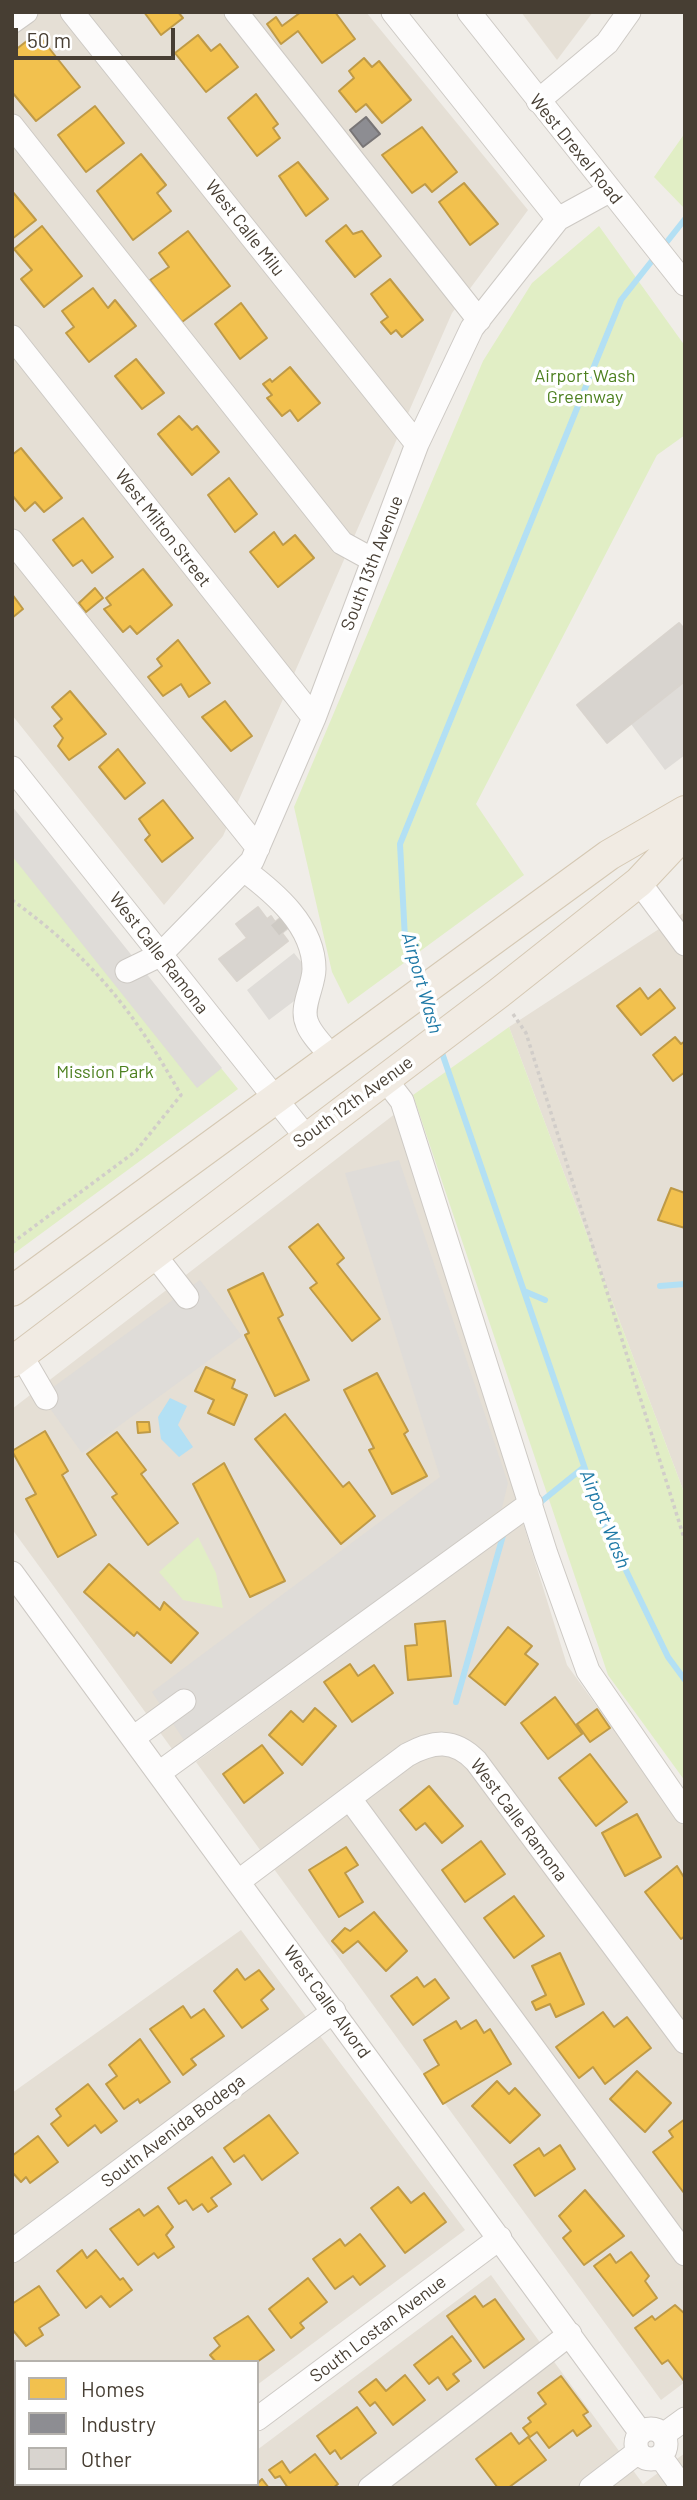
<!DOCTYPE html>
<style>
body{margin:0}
#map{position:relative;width:697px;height:2500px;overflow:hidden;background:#f0ede8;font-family:Barlow,sans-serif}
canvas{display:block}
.frame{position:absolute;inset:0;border:14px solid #473e33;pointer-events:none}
.legend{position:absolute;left:14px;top:2360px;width:245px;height:126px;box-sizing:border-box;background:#fff;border:2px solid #b5b2ad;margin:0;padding:9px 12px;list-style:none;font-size:21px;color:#473e33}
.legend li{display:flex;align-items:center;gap:14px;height:35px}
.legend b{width:35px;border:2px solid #b5b2ad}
.scale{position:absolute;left:14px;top:28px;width:161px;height:32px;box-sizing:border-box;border:4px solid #473e33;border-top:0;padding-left:9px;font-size:21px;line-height:24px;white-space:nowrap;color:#473e33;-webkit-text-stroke:5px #fff;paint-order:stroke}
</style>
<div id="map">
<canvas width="697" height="2500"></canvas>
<div class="frame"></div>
<ul class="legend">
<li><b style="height:19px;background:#f2c14e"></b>Homes</li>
<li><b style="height:19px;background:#8d8d92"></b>Industry</li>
<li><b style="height:19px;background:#d8d4cf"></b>Other</li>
</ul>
<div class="scale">50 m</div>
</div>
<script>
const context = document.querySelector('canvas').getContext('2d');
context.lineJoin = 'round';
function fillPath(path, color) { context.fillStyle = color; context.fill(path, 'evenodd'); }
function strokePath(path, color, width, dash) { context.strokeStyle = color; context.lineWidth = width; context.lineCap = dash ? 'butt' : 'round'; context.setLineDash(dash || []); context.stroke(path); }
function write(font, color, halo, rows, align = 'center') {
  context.font = font + ' Barlow,sans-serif'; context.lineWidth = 7; context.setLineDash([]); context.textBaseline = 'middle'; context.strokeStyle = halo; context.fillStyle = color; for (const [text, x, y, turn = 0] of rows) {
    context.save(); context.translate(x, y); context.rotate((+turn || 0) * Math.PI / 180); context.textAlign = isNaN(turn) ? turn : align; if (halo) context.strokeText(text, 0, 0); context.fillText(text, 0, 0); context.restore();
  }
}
fillPath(new Path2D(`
 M12,12H366L528,210L452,313L223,836L164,905L12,715Z
 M521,12H593L557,60Z
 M685,912V1495L509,1027Z
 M413,1100L520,1505L175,1753L12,1529V1409Z
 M523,1523L567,1665L685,1828V2382L661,2400L196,1762Z
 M241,1930L465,2230L257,2385V2362H16V2484H124L119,2488H12V2093Z
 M491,2275L643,2484L685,2453V2488H207L212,2484H257V2450Z`), '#e5dfd5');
fillPath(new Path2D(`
 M685,133V209L654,177Z
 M599,226L685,346V435L657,455L476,804L524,875L348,1004L332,972L294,807L483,361L532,283Z
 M12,810L238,1089L12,1255Z
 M509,1027L685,1495V1781L608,1675L413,1095Z
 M198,1537L216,1573L223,1608L183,1600L159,1572Z`), '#e1eec5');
fillPath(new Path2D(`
 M685,681V755L665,770L631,724Z
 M12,806L222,1068L197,1088L12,856Z
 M294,953L318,983L269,1020L247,990Z
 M399,1160L508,1483L502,1508L186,1743L152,1692L440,1477L345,1173Z
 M200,1280L242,1336L82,1453L41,1396Z`), '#dfdcd8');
fillPath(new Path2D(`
 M170,1398L187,1406L178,1425L193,1447L179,1457L161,1439L158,1417Z`), '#b3e0f4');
const homes = new Path2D(`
 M144,12H178L183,18L161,35Z
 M301,12H335L355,39L322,63L298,31L281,44L267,24L276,17L282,26Z
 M37,33L80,87L36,121L12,92V48L14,51Z
 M198,35L211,51L220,44L238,67L206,92L175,53Z
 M364,58L372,67L379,61L411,100L382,123L366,104L356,112L339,91L354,78L349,71Z
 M256,94L278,124L273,128L280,138L257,156L228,118Z
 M95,106L124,143L86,172L58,135Z
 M422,127L457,172L432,192L425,184L412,193L382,155Z
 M141,154L166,185L157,193L171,211L133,240L97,191Z
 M298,162L328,199L306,216L279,176Z
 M464,183L498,224L470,245L439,202Z
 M12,191L36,220L12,239Z
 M346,225L353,234L362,231L381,256L355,277L326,241Z
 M42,226L82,276L44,307L21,279L32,270L14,249Z
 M188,231L230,286L182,322L150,280L169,267L159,253Z
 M390,279L423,320L402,337L396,330L391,334L381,322L388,317L371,294Z
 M93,288L108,308L115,300L136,326L89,362L66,333L74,327L62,311Z
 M241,303L267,338L240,359L215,324Z
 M136,359L164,393L142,409L115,376Z
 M290,367L320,403L298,421L290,410L282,416L267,398L272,395L263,384L270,379L272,382Z
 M179,416L192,430L197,426L219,452L192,475L158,434Z
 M21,448L62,498L44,512L35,502L25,511L12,495V455Z
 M229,478L257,514L235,532L208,495Z
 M83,518L113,557L92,573L82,560L73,566L53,540Z
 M274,532L283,545L295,535L314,558L278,587L250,552Z
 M143,569L172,605L137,634L130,626L123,632L104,609L111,605L106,598Z
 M95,588L103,598L86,612L79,603Z
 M12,594L23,609L12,618Z
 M178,640L210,683L189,697L181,684L163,696L148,677L162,666L157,659Z
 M70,691L106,734L69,760L58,746L63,738L54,726L62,719L52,707Z
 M225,701L252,736L231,751L202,717Z
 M118,749L145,783L125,799L99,767Z
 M163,800L193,838L162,862L145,840L150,835L139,819Z
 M640,988L648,999L660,989L675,1008L641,1035L617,1006Z
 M675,1037L681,1044L685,1041V1072L673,1081L653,1055Z
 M671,1188L685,1193V1228L658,1220Z
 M318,1224L344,1258L337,1264L380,1319L352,1341L310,1288L317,1283L289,1247Z
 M263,1273L283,1315L278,1318L309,1380L275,1396L245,1335L249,1333L228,1290Z
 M206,1367L235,1380L232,1388L247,1395L234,1425L208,1413L214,1400L195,1391Z
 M377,1373L408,1431L404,1434L427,1476L392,1494L369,1450L374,1448L344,1390Z
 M285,1414L343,1487L349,1482L375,1516L341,1544L255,1439Z
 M137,1422H149L150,1432L138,1433Z
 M45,1431L68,1471L62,1475L96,1535L58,1557L26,1499L36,1494L12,1451Z
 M117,1432L146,1470L141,1474L178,1523L148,1545L112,1497L117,1494L87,1454Z
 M224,1463L285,1581L250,1597L193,1484Z
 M109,1564L160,1610L164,1602L198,1633L171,1663L137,1632L134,1636L84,1592Z
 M445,1621L451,1676L408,1680L405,1646L417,1645L415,1624Z
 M508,1627L532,1646L525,1654L538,1664L505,1705L469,1676Z
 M350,1664L358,1676L374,1665L393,1693L352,1722L324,1682Z
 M555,1697L582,1734L548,1759L521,1723Z
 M315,1708L336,1726L302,1765L269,1735L291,1711L303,1722Z
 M597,1709L610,1728L590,1742L577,1724Z
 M262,1745L283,1773L244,1803L223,1774Z
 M590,1754L627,1802L596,1826L559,1778Z
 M429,1786L463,1826L442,1843L425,1823L416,1830L400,1810Z
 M637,1814L661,1857L625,1876L602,1833Z
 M481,1841L505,1874L465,1902L442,1870Z
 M346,1847L358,1865L345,1873L363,1902L339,1917L309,1870Z
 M677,1866L685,1879V1936L681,1939L645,1892Z
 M514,1896L544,1936L514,1958L484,1918Z
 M374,1912L407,1951L386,1971L358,1941L343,1953L332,1941L345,1928L350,1931Z
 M560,1953L584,2004L556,2017L550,2004L536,2010L532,2002L546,1995L532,1966Z
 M237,1969L245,1980L259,1970L274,1989L261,2000L268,2009L242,2028L214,1991Z
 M417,1977L424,1987L435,1979L449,1998L413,2025L391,1996Z
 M183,2006L191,2018L204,2009L224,2036L191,2059L196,2065L183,2075L150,2029Z
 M603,2012L614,2027L627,2017L651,2048L605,2084L593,2067L579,2078L556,2047Z
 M476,2020L484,2033L490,2029L511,2064L443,2104L424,2074L439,2065L424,2040L456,2021L461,2029Z
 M140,2039L170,2082L140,2103L138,2099L124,2109L106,2084L117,2076L109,2065Z
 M637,2071L671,2103L645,2132L610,2099Z
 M497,2081L509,2094L515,2088L540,2115L510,2143L472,2106Z
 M88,2084L117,2121L101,2133L95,2125L68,2146L51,2124L61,2116L56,2109Z
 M269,2115L298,2153L262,2180L244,2155L234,2162L224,2148Z
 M685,2119V2192L684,2193L653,2152L673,2137L669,2131Z
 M38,2136L58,2162L30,2183L26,2177L21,2182L12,2172V2156Z
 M560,2145L575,2169L535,2196L514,2165L539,2148L544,2156Z
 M212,2157L231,2184L211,2198L217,2206L208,2212L202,2204L193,2210L186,2200L179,2204L168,2188Z
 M398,2187L411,2203L424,2193L446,2222L405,2253L371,2208Z
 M585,2190L624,2236L584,2265L563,2238L571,2231L559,2216Z
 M158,2206L173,2227L166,2235L174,2247L158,2258L154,2253L138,2265L110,2229L139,2209L144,2216Z
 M360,2234L385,2266L360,2285L353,2276L335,2289L313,2259L340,2239L345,2246Z
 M82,2250L87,2258L96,2250L120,2280L123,2278L132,2290L110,2307L101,2296L86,2308L57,2271Z
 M631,2252L649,2276L645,2281L657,2298L633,2316L594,2266L610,2254L616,2263Z
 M308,2278L327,2302L300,2323L304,2328L291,2338L269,2309Z
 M39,2286L59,2315L39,2328L43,2335L26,2346L12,2329V2304Z
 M475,2296L483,2307L495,2299L524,2339L484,2368L447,2316Z
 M675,2305L685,2314L684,2381L668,2360L662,2364L635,2328L652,2316L655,2320Z
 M248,2316L274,2350L257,2362H216L210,2355L220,2346L214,2338Z
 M452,2336L471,2361L453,2374L459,2381L447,2390L438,2377L429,2384L414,2365Z
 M405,2375L425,2400L393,2425L375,2402L370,2406L359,2392L376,2379L386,2391Z
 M561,2376L588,2412L583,2415L591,2426L577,2436L573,2430L549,2448L537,2432L530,2437L523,2428L531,2422L528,2418L546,2404L538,2393Z
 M357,2407L376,2433L341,2459L335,2450L330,2454L317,2436Z
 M511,2433L519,2444L528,2437L546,2460L508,2488H498L476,2459Z
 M315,2454L338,2484L333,2488H288L280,2476L275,2478L269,2470L282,2461L290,2473Z
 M262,2479L269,2488H250L257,2484Z
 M39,2484H85L81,2488H42Z`);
fillPath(homes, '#f2c14e');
strokePath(homes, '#bf9a46', 2);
const industry = new Path2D(`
 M366,117L380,134L363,147L350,130Z`);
fillPath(industry, '#8d8d92');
strokePath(industry, '#787576', 2);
strokePath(new Path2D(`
 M420,983L405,939L400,844L621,300L685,219
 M425,1000L435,1030
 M440,1047L605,1527L668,1657L685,1680
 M660,1286L685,1284
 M524,1291L545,1300
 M537,1505L584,1467
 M456,1702L504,1532`), '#b3e0f4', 6);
const building = new Path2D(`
 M679,623L685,630V681L607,743L577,705Z
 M258,907L267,919L271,916L275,922L285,914L293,924L282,933L288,941L237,981L219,959L247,938L236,924Z`);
fillPath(building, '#d8d4cf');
strokePath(building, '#d9d4ce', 2);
strokePath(new Path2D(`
 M280,918L288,928`), '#cecac4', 23, [23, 11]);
const minor = new Path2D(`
 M72,12L417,444
 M236,12L479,320
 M393,12L558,219
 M469,12L685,284
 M12,22L26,12
 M538,101L607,43L629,12
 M12,126L342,543L373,560
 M12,337L314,718
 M12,541L258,848
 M12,768L306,1137
 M244,870C275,893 314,926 314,969C314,986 300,1007 307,1023C311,1035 325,1048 333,1058
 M639,882L685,944
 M127,971L160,955L252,861L314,718L417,444L472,328L558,219L609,191
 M385,1079L402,1101L546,1554L588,1671L685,1812
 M153,1253L187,1297
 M21,1355L46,1398
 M12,1573L641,2433
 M133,1738L184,1701
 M159,1773L531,1503
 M350,1799L685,2254
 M239,1881L407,1755C433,1741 454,1738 476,1761L685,2042
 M12,2251L334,2011
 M257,2419L500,2238
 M636 2444a15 15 0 1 1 30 0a15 15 0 1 1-30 0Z
 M663,2435L685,2419
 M660,2456L683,2488
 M166,2488L170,2484
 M370,2488L570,2334
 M591,2488L638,2452`);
const major = new Path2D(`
 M12,1291L609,855L685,811
 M12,1362L499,993L639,882L685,833`);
strokePath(minor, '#cdc9c4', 25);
strokePath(major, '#d5c8b3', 32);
strokePath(new Path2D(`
 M12,900C92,958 133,1010 181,1095L136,1151L12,1243
 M513,1014L526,1033L685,1541`), '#d1cdc9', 3.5, [3.5, 3.5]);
strokePath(minor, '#fdfcfc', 23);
strokePath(major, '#f1ebe3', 30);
write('18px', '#473e33', '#fff', [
 ["West Drexel Road",576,149,51],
 ["West Calle Milu",245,228,52],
 ["West Milton Street",163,528,52],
 ["South 13th Avenue",372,563,-69],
 ["West Calle Ramona",159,953,52],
 ["South 12th Avenue",353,1102,-36],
 ["West Calle Ramona",519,1820,53],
 ["West Calle Alvord",327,2002,54],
 ["South Avenida Bodega",173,2131,-37],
 ["South Lostan Avenue",378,2329,-37]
]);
write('18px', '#4d8020', '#fff', [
 ["Airport Wash",585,376],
 ["Greenway",585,397],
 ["Mission Park",105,1072]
]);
write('italic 19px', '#1e79a6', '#fff', [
 ["Airport Wash",422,983,74],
 ["Airport Wash",605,1519,68]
]);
</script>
